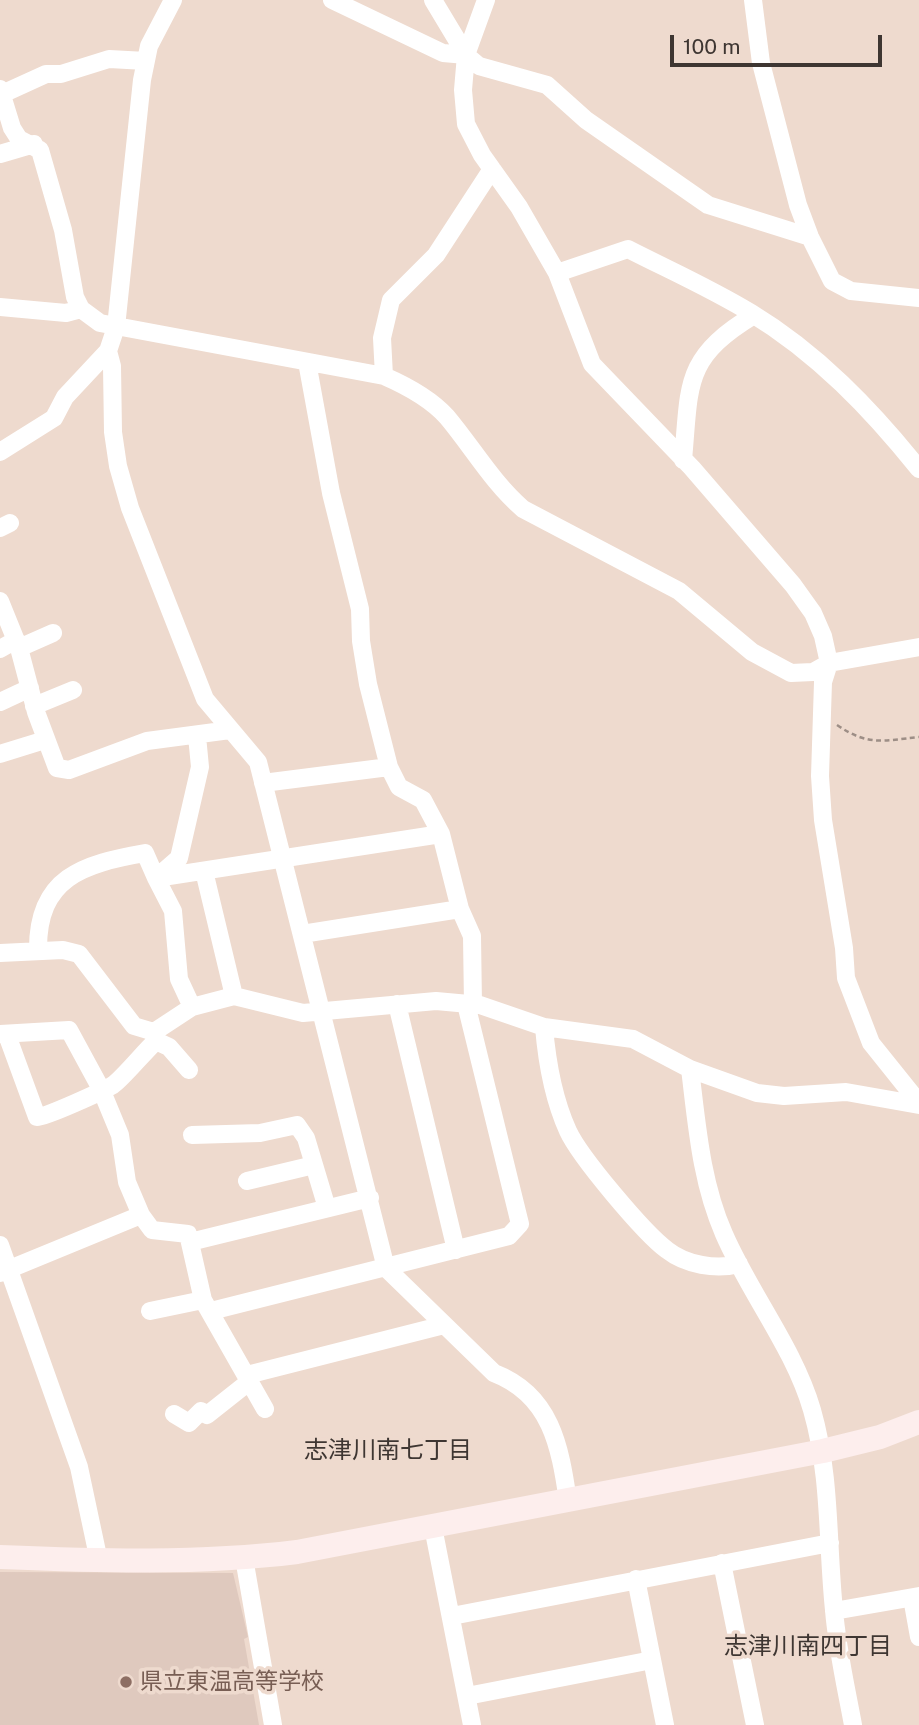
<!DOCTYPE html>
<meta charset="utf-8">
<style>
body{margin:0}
#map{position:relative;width:919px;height:1725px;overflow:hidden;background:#eedace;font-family:"Public Sans",sans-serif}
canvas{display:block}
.scale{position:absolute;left:670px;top:35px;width:212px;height:32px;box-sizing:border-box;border:4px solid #3e3632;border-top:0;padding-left:9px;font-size:21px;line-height:24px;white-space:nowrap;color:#3e3632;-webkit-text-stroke:5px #eedace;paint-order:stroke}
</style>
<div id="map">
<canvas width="919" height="1725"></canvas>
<div class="scale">100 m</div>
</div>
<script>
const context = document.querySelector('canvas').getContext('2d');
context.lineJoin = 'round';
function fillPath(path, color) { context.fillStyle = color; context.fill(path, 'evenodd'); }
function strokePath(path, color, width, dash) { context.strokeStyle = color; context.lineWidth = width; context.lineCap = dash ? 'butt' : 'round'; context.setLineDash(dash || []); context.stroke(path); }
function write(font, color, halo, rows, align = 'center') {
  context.font = font + ' "Public Sans","Noto Sans JP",sans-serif'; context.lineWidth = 7; context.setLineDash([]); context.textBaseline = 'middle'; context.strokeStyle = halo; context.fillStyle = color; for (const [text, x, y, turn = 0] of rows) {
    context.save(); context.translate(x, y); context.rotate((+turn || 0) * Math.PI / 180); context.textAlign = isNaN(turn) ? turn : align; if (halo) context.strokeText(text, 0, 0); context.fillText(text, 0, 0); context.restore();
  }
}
fillPath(new Path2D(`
 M0,1572L233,1573L248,1637L244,1639L259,1725H0Z`), '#dfc9be');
strokePath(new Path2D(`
 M837,725C868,746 882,741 919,737`), '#9d8e86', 2.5, [5, 3.5]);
strokePath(new Path2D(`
 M332,0L443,53L466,55
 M433,0L466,55L479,66L547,85L586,120L708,205L810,237
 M486,0L466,55L463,90L466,124L482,155L519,207L557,273L592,364L692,468L793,585L813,613L823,636L829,663L823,682L820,776L823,820L844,948L846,978L871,1043L919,1103
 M753,0L761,63L798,205L810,237L832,281L851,291L919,298
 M0,89L12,128L19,139L40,150L63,230L75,297L81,309L100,323L384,376C407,386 430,398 447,417C473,448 492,482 523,509L679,591L752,652L791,673L813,672L829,663L919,647
 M0,95L46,74H61L109,59L146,61
 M0,154L34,144
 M557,273L628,249C669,270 712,289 751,313C817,353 871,409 919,469
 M0,307L66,313L81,309
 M108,351L112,366L113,432L118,466L130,508L205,699L258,762L386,1268L494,1373C551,1395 560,1446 568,1501
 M307,362L331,493L360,609L361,641L368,684L389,767
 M384,376L382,338L391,300L436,255L492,169
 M0,452L54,418L65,397L108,351L116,327L142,80L149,46L173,0
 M683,460C690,384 683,358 754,315
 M0,528L10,523
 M0,601L19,648L36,712L57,768L69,770L147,741L230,730
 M19,648L53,633
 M0,649L16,640
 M0,702L30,688
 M34,706L73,690
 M0,754L45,740
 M263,783L389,767L399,787L423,800L441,834L460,909L472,936L473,1005
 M204,871L234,996
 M302,934L460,909
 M38,951C37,877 83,864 145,853L156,878L441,834
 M0,953L63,950L79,954L134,1026L154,1032L192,1007L234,996L303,1013L436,1001L480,1005L544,1027L633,1039L690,1069L757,1093L784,1096L846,1092L919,1105
 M397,1004L456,1250
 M192,1007L179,979L173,911L156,878L179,858L200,767L197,736
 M544,1027C547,1063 553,1098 568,1131C580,1157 644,1233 667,1250C686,1265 716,1270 739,1264
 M0,1034L69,1030L101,1089L120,1135L127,1182L141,1215L152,1230L188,1234L203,1300L265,1409
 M7,1035L37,1117C46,1117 103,1091 113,1085C123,1078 144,1052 156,1041L154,1032
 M156,1041L169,1047L189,1070
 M690,1069C697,1125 701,1182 724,1234C750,1294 794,1348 812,1410C831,1476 827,1542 834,1610C837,1648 846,1687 853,1725
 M192,1135L260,1133L297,1125L306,1138L327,1208
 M247,1181L314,1165
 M190,1242L370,1198
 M0,1245L79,1467L99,1561
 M0,1273L141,1215
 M150,1311L203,1300
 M211,1311L509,1236L520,1224L466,1004
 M247,1375L444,1325
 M174,1414L189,1423L201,1411L207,1415L250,1381
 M433,1527L472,1725
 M244,1558L273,1725
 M722,1563L755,1725
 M636,1579L665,1725
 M912,1598L919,1637
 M834,1611L919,1596
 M452,1616L830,1543
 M467,1696L652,1660`), '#fff', 18);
strokePath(new Path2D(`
 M0,1557C99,1561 199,1564 297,1552L823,1451L880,1437L919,1422`), '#fdeeed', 24);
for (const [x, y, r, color] of [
 [126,1682,7,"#8d6e63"]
]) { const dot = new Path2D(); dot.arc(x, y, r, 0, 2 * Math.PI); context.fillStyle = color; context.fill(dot); strokePath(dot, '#eedace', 2.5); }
write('23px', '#785e54', '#eedace', [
 ["県立東温高等学校",140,1682]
], 'left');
write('24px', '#3e3632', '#eedace', [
 ["志津川南七丁目",388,1451],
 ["志津川南四丁目",808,1647]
]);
</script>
